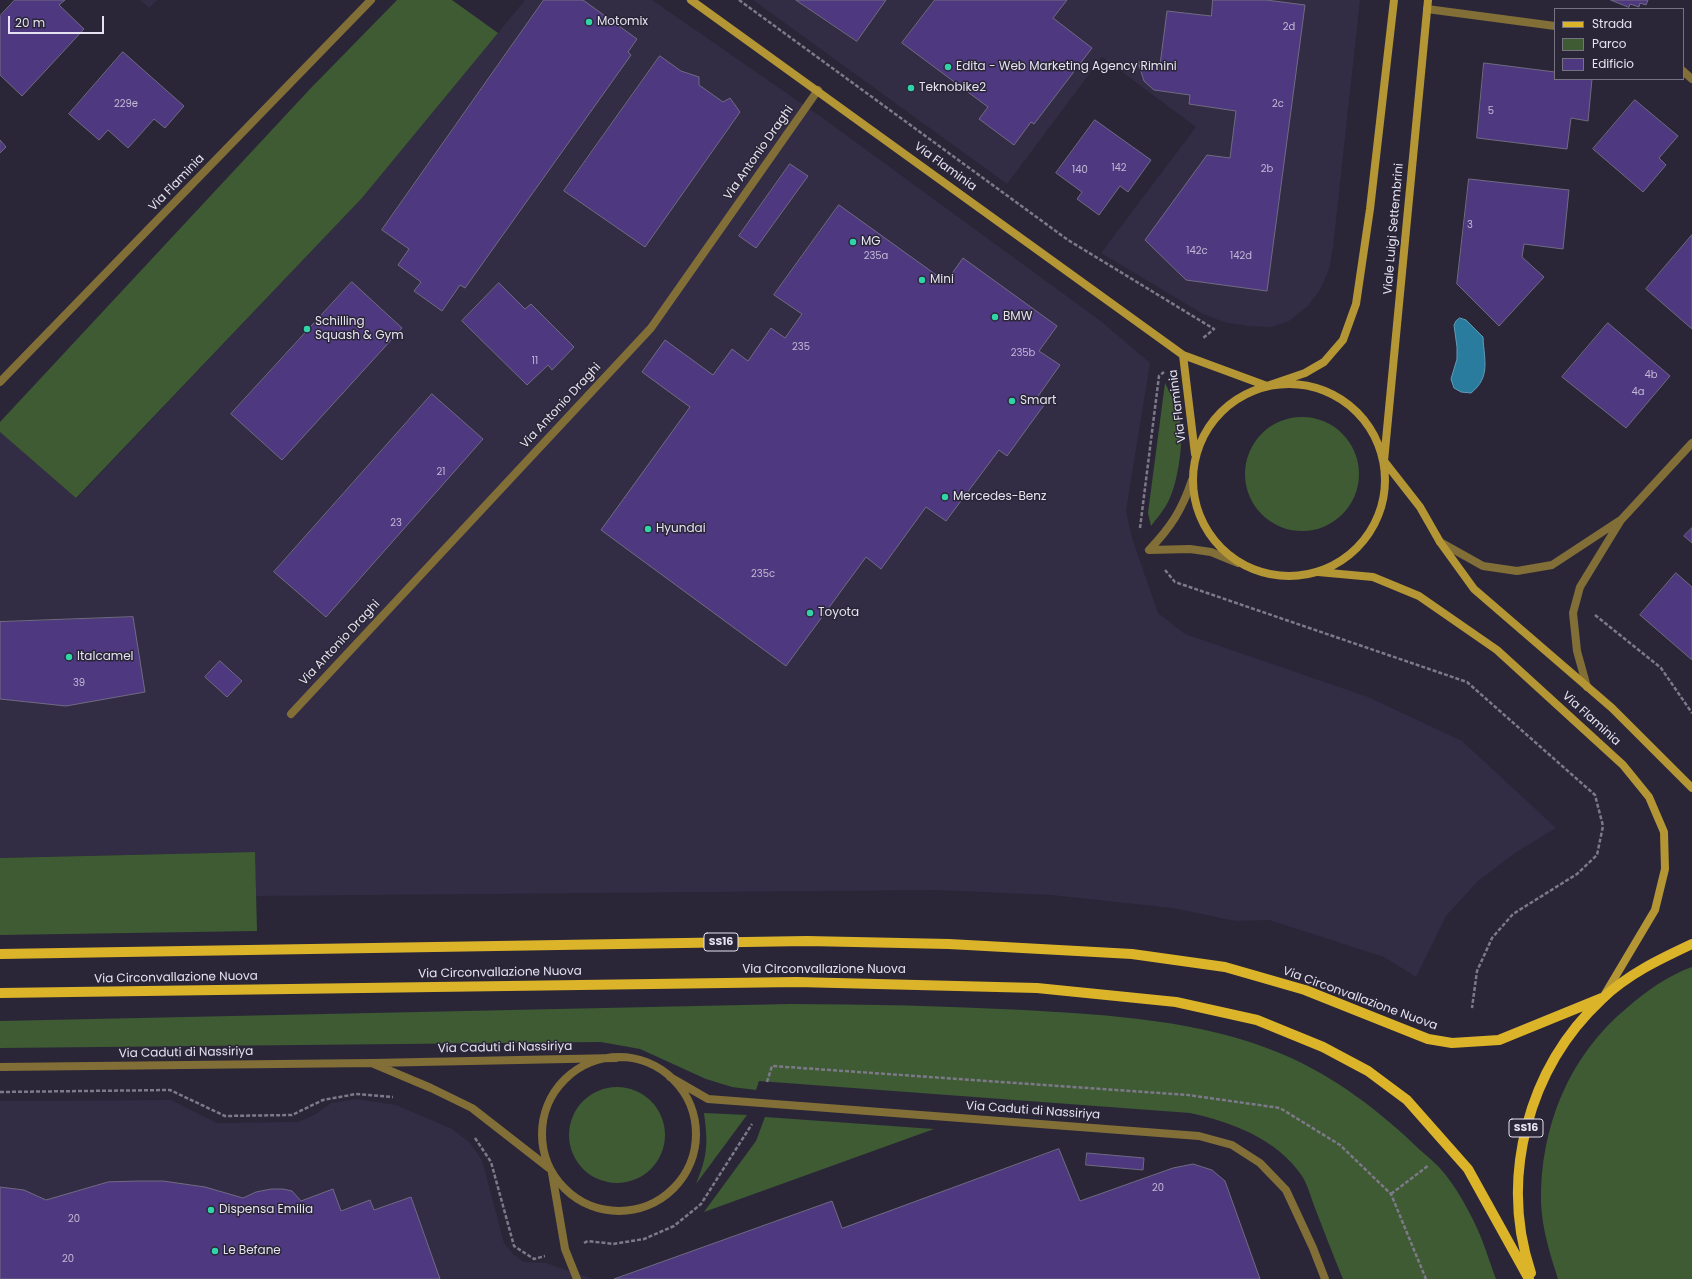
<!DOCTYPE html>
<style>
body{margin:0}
#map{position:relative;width:1692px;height:1279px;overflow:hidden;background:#2a2638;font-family:Poppins,sans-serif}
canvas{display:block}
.legend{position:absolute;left:1554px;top:8px;width:130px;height:72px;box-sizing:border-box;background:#2a2638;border:1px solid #757282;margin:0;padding:5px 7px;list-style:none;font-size:12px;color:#e6e3f0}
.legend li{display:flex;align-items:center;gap:8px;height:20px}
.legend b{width:20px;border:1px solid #757282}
.scale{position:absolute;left:8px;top:16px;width:96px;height:18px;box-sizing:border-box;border:2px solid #e6e3f0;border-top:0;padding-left:5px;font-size:12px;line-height:14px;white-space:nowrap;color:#e6e3f0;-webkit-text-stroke:3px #2a2638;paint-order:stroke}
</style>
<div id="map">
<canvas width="1692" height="1279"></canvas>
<ul class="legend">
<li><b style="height:5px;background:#dcb42a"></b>Strada</li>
<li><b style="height:11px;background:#3e5b33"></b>Parco</li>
<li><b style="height:11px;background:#4e387f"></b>Edificio</li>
</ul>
<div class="scale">20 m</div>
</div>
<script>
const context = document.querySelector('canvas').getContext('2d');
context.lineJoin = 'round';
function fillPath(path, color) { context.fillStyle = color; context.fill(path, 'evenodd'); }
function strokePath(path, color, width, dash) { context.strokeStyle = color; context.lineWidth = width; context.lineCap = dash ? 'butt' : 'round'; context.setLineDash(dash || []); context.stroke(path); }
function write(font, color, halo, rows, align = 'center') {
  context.font = font + ' Poppins,sans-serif'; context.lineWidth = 3; context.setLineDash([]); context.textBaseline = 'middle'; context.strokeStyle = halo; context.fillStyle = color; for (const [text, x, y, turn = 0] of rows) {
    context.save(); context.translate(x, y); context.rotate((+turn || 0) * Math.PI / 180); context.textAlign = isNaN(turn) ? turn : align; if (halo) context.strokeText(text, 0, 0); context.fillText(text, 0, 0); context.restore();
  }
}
fillPath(new Path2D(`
 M140,0H157L149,8Z
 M525,0H652L824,119L1102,322L1150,363L1126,511L1132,538L1158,613L1185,634L1368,697L1462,741L1556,828L1515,853L1478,881L1446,916L1416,977L1384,957L1269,920L1236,921L1172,908L1051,895L936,890L256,896L254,852L0,858V432L77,498L362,198Z
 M753,0H1360L1333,248L1329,269L1320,290L1307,307L1289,321L1271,327L1247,326L1224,322L1203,314L1101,253L1196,127L1102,57L1007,184Z
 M357,1099L396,1105L452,1129L470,1143L482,1160L504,1243L513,1254L524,1262L546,1263L593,1279H0V1101L171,1100L217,1123L298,1122L316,1114L331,1103Z`), '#322c44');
fillPath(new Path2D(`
 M397,0H452L498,33L362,198L76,498L0,432V422L310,89Z
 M1165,383C1171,395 1178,407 1180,421C1184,440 1178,482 1169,500C1165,509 1157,518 1151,526L1148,513Z
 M1245 474a57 57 0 1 1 114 0a57 57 0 1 1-114 0Z
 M255,852L257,931L0,935V858Z
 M1692,967V1279H1558C1550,1254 1542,1229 1541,1202C1540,1127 1569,1055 1628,1007C1646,991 1669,975 1692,967Z
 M790,1004C868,1004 946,1006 1024,1010C1110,1015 1202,1020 1282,1054C1334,1076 1380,1111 1420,1150C1428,1157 1437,1164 1444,1173C1457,1188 1475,1221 1482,1240C1487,1253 1491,1266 1496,1279H1343C1333,1255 1324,1231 1315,1208C1311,1198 1308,1185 1302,1176C1277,1139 1232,1122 1190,1113L759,1081L756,1090L732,1087L706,1079L640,1049L601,1042L0,1048V1021Z
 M569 1135a48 48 0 1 1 96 0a48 48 0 1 1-96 0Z
 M704,1113L747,1115L696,1184C708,1155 708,1143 704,1113Z
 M765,1117L934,1129L704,1212L756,1141Z`), '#3e5b33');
const water = new Path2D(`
 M1460,318L1466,320L1483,337C1484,360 1491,377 1471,393L1461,392L1454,388L1451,379L1457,359V347L1454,325L1456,321Z`);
fillPath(water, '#297c9d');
strokePath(water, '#629bb6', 1);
const building = new Path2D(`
 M15,0H65L59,5L84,29L22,96L0,75V16Z
 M544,0H583L637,39L628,52L631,55L465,288L460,285L442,311L414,291L421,282L398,265L409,249L382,230Z
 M796,0H886L857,41Z
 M935,0H1067L1053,18L1092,48L1034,124L1031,122L1014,145L979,119L988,107L902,43Z
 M1213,0H1266L1305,5L1267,291L1186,280L1145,240L1207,155L1230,158L1236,111L1189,104L1190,95L1154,90L1144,81L1138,62L1160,65L1167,11L1211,16Z
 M1611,0H1648L1646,5L1640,3L1639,7L1630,4L1629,7Z
 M123,52L184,106L165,128L154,119L128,148L108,130L99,140L69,114Z
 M660,56L681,71L699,77V85L723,102L730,98L740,112L645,247L564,191Z
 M1484,63L1555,72V79H1592L1588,121L1571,118L1567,149L1477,138Z
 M1635,100L1678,136L1659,158L1666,165L1643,192L1593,149Z
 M1095,120L1151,160L1128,192L1120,186L1099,215L1077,199L1082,192L1056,173Z
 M0,140L6,147L0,153Z
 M790,164L808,176L756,248L739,236Z
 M1469,179L1569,190L1563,249L1524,244L1522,257L1544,277L1499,326L1457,284Z
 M839,205L946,282L963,258L1057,326L1039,351L1060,365L1036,399L1044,405L1007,456L999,450L946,521L926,507L881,569L866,557L786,666L601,530L690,407L642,372L665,340L713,375L732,349L748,361L771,328L785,338L802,314L774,295Z
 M1692,235V329L1646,289Z
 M352,282L402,328L282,460L231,414Z
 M499,283L525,309L531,304L574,347L552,370L548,365L527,385L462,321Z
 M1608,323L1670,376L1626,428L1562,377Z
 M432,394L483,439L326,617L274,572Z
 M1692,528V543L1684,536Z
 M1676,573L1692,587V660L1640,615Z
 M133,617L145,692L66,706L0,699V622Z
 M220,661L242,681L227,697L205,677Z
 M1059,1149L1080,1201L1173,1168L1193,1164L1212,1170L1225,1181L1260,1279H614L832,1201L842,1228Z
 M1087,1153L1144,1158L1143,1170L1086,1165Z
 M138,1181H163L205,1187L243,1198L256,1192L271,1189H283L292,1191L301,1201L333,1189L341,1211L370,1200L374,1210L411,1197L440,1279H0V1187L24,1190L46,1200L108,1182Z`);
fillPath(building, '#4e387f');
strokePath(building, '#706b81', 1);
strokePath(new Path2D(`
 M739,0L1068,240L1214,329L1202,339
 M1140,528L1159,376L1164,372
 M1165,570L1175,582L1467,682L1595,795L1603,826L1597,855L1577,874L1513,914L1492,938L1477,971L1472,1008
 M1595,615L1661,668L1692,713
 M767,1082L772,1066L1188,1095L1280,1108L1340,1145L1391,1194L1426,1279
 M0,1092L170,1090L225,1116L292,1115L323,1100L356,1094L393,1097
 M475,1138L491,1162L514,1246L534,1259L545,1256
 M1391,1194L1429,1165
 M584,1243L588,1241L613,1244L644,1239L674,1226L701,1204L752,1124`), '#7d7989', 2.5, [4, 2]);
strokePath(new Path2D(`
 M1192,480C1182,510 1171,527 1149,550L1190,549L1211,552L1238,563
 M552,1173L565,1249L577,1279`), '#826f37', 8);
strokePath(new Path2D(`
 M1427,9L1555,26
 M1683,71L1692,79
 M0,382L371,0
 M1440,542L1483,566L1517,571L1552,565L1619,521
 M1587,687L1577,651L1573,613L1580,587L1621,520L1692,443
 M291,714L651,328L818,90
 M542 1134a77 77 0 1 1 154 0a77 77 0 1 1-154 0Z
 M374,1064L431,1088L472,1108L549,1168
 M0,1067L372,1063L616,1058
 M670,1077L708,1099L1199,1136L1232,1145L1260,1163L1286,1190L1313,1248L1325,1279`), '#826f37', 8);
strokePath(new Path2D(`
 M691,0L1183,355L1267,386L1305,373L1324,362L1343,340L1356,304L1370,209L1394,0
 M1428,0L1384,461L1420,507L1440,542L1474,589L1612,708L1692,788
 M1183,355L1195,454
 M1193 480a96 96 0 1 1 192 0a96 96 0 1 1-192 0Z
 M1318,572L1373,577L1419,596L1497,650L1623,765L1649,797L1664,832L1665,869L1655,910L1605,994`), '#b59634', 8);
strokePath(new Path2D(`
 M0,954L807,941L949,944L1132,954L1225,967L1305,990L1428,1039L1452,1043L1499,1040L1602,998
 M0,993L797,982L1037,988L1176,1002L1257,1020L1323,1047L1368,1071L1407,1100L1468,1169L1529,1279
 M1531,1273C1499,1177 1528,1068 1602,999C1628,974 1660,959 1692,944`), '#dcb42a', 10);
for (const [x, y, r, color] of [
 [589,22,4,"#31d4a9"],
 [948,67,4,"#31d4a9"],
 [911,88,4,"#31d4a9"],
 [853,242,4,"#31d4a9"],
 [922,280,4,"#31d4a9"],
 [995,317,4,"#31d4a9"],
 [307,329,4,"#31d4a9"],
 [1012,401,4,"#31d4a9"],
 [945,497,4,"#31d4a9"],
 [648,529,4,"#31d4a9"],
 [810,613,4,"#31d4a9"],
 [69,657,4,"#31d4a9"],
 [211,1210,4,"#31d4a9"],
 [215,1251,4,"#31d4a9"]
]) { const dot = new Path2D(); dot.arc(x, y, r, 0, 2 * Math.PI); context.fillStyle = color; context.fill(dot); strokePath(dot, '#2a2638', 1.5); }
write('10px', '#c0b8d4', null, [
 ["2d",1289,27],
 ["229e",126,104],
 ["2c",1278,104],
 ["5",1491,111],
 ["142",1119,168],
 ["2b",1267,169],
 ["140",1080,170],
 ["3",1470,225],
 ["142c",1197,251],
 ["235a",876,256],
 ["142d",1241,256],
 ["235",801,347],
 ["235b",1023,353],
 ["11",535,361],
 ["4b",1651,375],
 ["4a",1638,392],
 ["21",441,472],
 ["23",396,523],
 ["235c",763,574],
 ["39",79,683],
 ["20",1158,1188],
 ["20",74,1219],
 ["20",68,1259]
]);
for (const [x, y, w] of [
 [721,942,34],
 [1526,1128,34]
]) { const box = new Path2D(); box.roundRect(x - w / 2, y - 9, w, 18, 3); context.fillStyle = '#2a2638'; context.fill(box); strokePath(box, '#e6e3f0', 1); }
write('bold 11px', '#e6e3f0', null, [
 ["SS16",721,942],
 ["SS16",1526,1128]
]);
write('12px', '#e6e3f0', '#2a2638', [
 ["Motomix",597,22],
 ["Edita - Web Marketing Agency Rimini",956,67],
 ["Teknobike2",919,88],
 ["MG",861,242],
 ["Mini",930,280],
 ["BMW",1003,317],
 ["Schilling",315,322],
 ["Squash & Gym",315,336],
 ["Smart",1020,401],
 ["Mercedes-Benz",953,497],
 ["Hyundai",656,529],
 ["Toyota",818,613],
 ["Italcamel",77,657],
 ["Dispensa Emilia",219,1210],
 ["Le Befane",223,1251]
], 'left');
write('12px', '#e6e3f0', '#2a2638', [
 ["Via Antonio Draghi",759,153,-55],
 ["Via Flaminia",945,167,36],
 ["Via Flaminia",177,183,-46],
 ["Viale Luigi Settembrini",1394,229,-85],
 ["Via Antonio Draghi",561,406,-47],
 ["Via Flaminia",1178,406,-97],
 ["Via Antonio Draghi",340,643,-47],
 ["Via Flaminia",1591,719,42],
 ["Via Circonvallazione Nuova",824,970],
 ["Via Circonvallazione Nuova",500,973,-1],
 ["Via Circonvallazione Nuova",176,978,-1],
 ["Via Circonvallazione Nuova",1360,999,20],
 ["Via Caduti di Nassiriya",505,1048,-1],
 ["Via Caduti di Nassiriya",186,1053,-1],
 ["Via Caduti di Nassiriya",1033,1111,4]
]);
</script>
